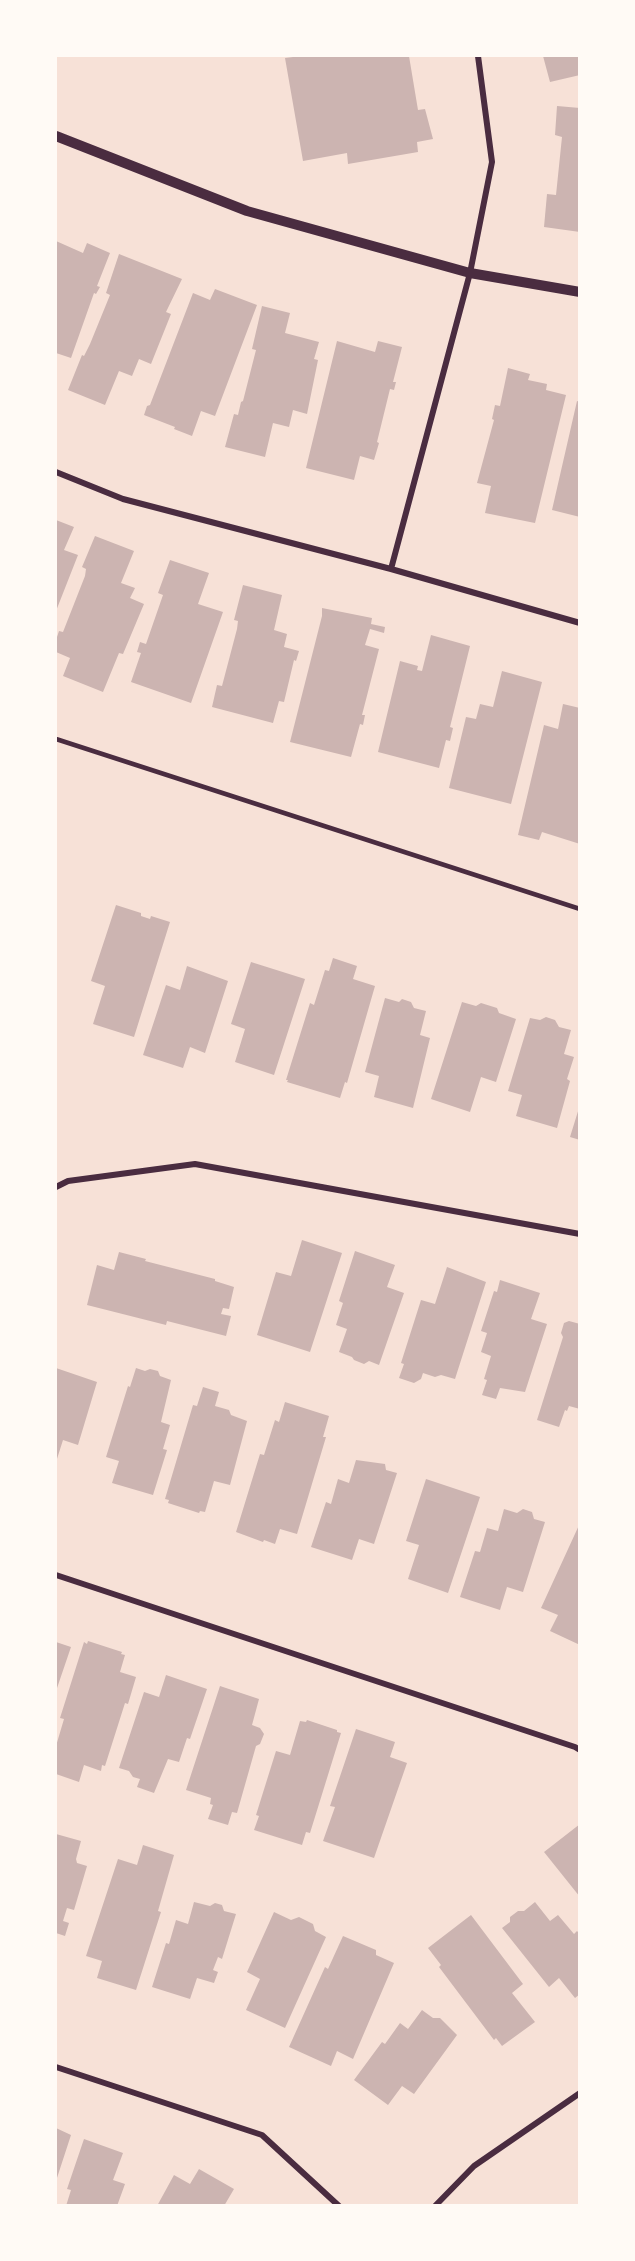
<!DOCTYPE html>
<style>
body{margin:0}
#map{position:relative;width:635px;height:2261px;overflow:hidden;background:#f7e1d7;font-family:Mulish,sans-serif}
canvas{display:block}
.frame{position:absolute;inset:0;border:57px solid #fffaf5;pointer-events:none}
</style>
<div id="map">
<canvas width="635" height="2261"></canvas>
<div class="frame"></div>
</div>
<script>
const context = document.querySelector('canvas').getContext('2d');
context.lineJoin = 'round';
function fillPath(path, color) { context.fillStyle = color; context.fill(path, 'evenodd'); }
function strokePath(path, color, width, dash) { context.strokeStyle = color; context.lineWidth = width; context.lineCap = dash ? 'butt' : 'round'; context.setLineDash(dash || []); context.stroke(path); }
fillPath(new Path2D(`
 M301,56H409L418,110L425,109L433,139L417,142L418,152L348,164L347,153L303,161L285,58Z
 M543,56H580V75L550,82Z
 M557,106L580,108V232L544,227L547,194L556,195L562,137L555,135Z
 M56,241L83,253L87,243L110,253L97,286L100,287L96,294L94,293L71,358L56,353Z
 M119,254L182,279L166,312L171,314L151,364L139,359L132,376L119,371L105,405L68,390L82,355L84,356L90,344L110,295L106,293Z
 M215,289L257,305L215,416L201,411L192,436L174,429L175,427L144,415L147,406L150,405L193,293L210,300Z
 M262,306L290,313L285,333L319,342L314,359L318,360L307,414L293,410L289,427L273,423L265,457L225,447L234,414L238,415L241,402L243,401L256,350L252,349Z
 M337,341L375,352L378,341L402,347L393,382H396L394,390L390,389L377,442L379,443L374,460L360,456L354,480L306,468Z
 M508,368L530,374L528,380L547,384L546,390L566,395L535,523L485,513L491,486L477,483L494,420L492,419L495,405L500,406Z
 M577,401L580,402V517L552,510Z
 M56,520L74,527L64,550L78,555L56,611Z
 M95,536L134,551L121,583L135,588L130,598L144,604L123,654L119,653L103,692L63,676L70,658L56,652V640L59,631L63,632L85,576L86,569L82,567Z
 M170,560L209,573L198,604L223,612L191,703L131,682L141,653L137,652L140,642L146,644L163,595L158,593Z
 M243,585L282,595L274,630L287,634L284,647L299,651L296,661L294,660L284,702L279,701L273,723L212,707L217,685L222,686L237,629L238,621L234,620Z
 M322,608L372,618L371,624L385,627L384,633L370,629L365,645L379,649L362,715H365L363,725L360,724L351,757L290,742L322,616Z
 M431,635L470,646L450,727L453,728L450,741L446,740L439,768L378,752L400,661L418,666L417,670L422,671Z
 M502,671L542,682L511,804L449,788L466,717L476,719L480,704L493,707Z
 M563,704L580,708V844L542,832L539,840L518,835L544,725L558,729Z
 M116,905L141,913V916L150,919L151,916L170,922L134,1037L93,1024L105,986L91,981Z
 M333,958L357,966L353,979L375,986L347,1083L345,1082L340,1098L287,1082L288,1080H286L310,1003L314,1005L325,970L329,971Z
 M251,962L305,979L274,1075L235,1062L245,1029L231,1024Z
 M187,966L228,981L205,1053L190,1047L183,1068L143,1055L166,985L180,990Z
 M385,998L399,1002L402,999L411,1002L414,1008L426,1011L420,1035L430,1038L413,1108L374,1097L379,1076L365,1072Z
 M462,1002L476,1006L481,1003L497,1008L499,1013L516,1019L496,1082L481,1077L470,1112L431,1099Z
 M546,1017L555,1020L559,1027L571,1030L564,1054L574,1057L567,1079L570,1081L557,1128L516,1116L522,1095L508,1091L530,1018L540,1020Z
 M579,1108H580V1140L570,1137Z
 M302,1240L342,1253L310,1352L257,1335L276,1272L291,1276Z
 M355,1251L395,1265L387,1287L404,1293L379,1365L369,1361L364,1364L354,1360L352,1357L339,1352L347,1329L336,1325L343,1303L339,1301Z
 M119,1252L146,1259L145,1261L215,1279V1281L234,1287L229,1309L223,1308L221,1314L231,1316L226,1336L167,1321L166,1325L87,1305L97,1265L114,1270Z
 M447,1267L486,1282L455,1379L441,1375L435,1377L423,1373L421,1379L414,1383L399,1378L404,1364L401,1363L421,1300L435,1304Z
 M500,1280L540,1293L531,1319L547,1324L525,1392L500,1388L496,1399L482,1395L487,1380L484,1379L491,1356L481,1352L487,1333L481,1331L494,1291L497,1292Z
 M569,1321L580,1324V1409L569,1406L567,1411L565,1410L559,1427L537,1420L563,1337L561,1333L564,1323Z
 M56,1368L97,1382L78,1445L63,1440L56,1462Z
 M136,1368L145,1371L150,1369L158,1371L160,1376L171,1380L161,1422L170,1425L163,1449L167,1450L153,1495L112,1483L119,1461L106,1457L128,1386L130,1387Z
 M203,1387L219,1392L215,1406L229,1410L231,1415L247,1421L230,1485L214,1481L205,1512L200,1511L199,1513L168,1503L169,1500L165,1499L193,1405L197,1406Z
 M285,1402L329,1416L323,1437H326L297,1534L280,1529L275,1544L264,1540L263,1542L236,1532L260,1454L264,1455L275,1420L279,1422Z
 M356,1460L385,1464L386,1470L397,1473L374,1544L359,1539L352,1560L311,1547L326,1502L331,1504L338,1479L349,1483Z
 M426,1479L480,1497L448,1593L408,1579L419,1545L406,1541Z
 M504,1509L517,1513L523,1509L532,1512L534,1519L545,1522L523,1592L507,1587L500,1610L460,1597L475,1551L480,1552L487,1528L498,1531Z
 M580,1523V1645L550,1631L558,1615L541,1608Z
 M88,1641L122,1652L121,1654L125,1655L120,1672L136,1677L128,1704L125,1703L105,1766L102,1765L101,1771L84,1765L79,1782L56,1774V1746L64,1719L60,1718L84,1642L87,1644Z
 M56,1642L71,1647L56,1691Z
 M166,1675L207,1689L190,1739L187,1738L179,1762L168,1759L154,1793L137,1787L140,1779L133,1777L129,1771L119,1768L144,1692L159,1697Z
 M220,1686L259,1699L252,1725L260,1728L264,1734L260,1744L256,1746L237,1813L232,1812L228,1825L208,1819L213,1805L210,1804L211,1798L186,1790Z
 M307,1720L337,1730V1732L341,1733L310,1833L306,1832L302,1845L254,1830L259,1816L256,1815L276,1751L290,1755L300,1721L306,1722Z
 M356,1729L395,1742L390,1757L407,1763L374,1858L323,1841L335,1807L330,1806Z
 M580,1824V1897L544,1852Z
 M56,1834L81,1841L76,1859L77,1863L87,1866L74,1910L67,1908L63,1921L69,1923L65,1936L56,1933Z
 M143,1845L174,1855L158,1911L161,1912L136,1990L97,1978L102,1961L86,1956L118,1859L137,1865Z
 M194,1902L210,1906L215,1903L222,1905L224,1911L236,1914L222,1959L218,1957L213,1970L218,1972L214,1983L197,1978L190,1999L152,1987L166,1943L169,1944L176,1920L188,1924Z
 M535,1902L550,1921L558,1915L574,1934L577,1931L580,1934V1994L575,1998L559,1978L549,1987L502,1928L510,1922V1917L518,1911H524Z
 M274,1912L291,1920L299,1917L313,1924L315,1931L326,1937L285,2028L246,2010L260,1979L247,1972Z
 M471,1915L523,1984L512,1993L535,2022L502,2046L496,2038L494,2040L439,1967L441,1965L428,1948Z
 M343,1936L376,1950V1955L394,1963L353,2059L337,2051L331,2066L289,2047L325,1967L328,1969Z
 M422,2010L433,2018H440L457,2035L414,2094L402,2086L388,2105L354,2080L382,2042L385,2044L400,2023L408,2029Z
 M56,2128L71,2135L56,2181Z
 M84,2139L123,2153L113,2180L125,2184L117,2206H66L71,2190L67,2189Z
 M199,2169L234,2189L224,2206H157L174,2175L190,2184Z`), '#ccb4b1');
strokePath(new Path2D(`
 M56,739L580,909`), '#4a2c40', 4.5);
strokePath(new Path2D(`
 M56,472L123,499L391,569L580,623
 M391,569L470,273L492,162L478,56
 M56,1187L68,1181L195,1164L580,1234
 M56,1575L575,1747L580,1750
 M56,2067L262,2135L339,2206
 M435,2206L474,2166L580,2093`), '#4a2c40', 6);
strokePath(new Path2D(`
 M56,136L247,211L470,273L580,292`), '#4a2c40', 10);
</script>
